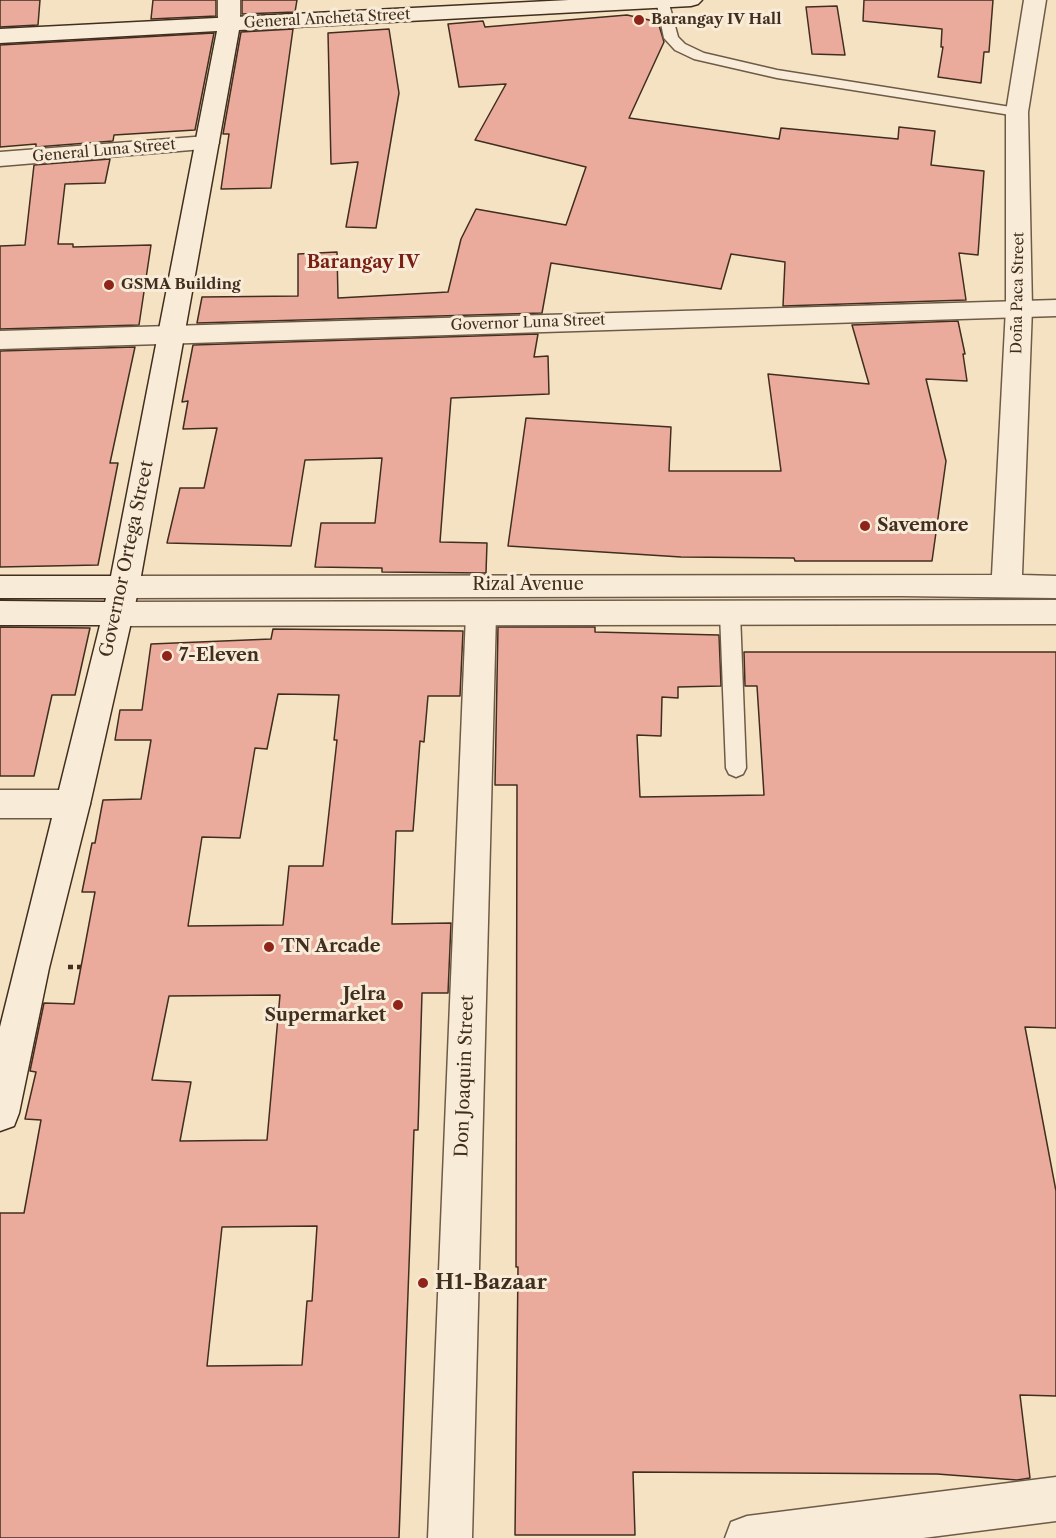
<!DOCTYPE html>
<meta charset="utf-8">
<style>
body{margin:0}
canvas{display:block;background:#f5e2c3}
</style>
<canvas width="1056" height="1538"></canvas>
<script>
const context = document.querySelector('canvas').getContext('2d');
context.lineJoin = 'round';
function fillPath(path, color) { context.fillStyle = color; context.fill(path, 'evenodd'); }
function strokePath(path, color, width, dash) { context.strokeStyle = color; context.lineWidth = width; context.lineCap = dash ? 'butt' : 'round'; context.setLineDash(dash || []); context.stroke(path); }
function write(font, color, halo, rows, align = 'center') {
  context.font = font + ' "Libre Caslon Text",serif'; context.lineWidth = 6; context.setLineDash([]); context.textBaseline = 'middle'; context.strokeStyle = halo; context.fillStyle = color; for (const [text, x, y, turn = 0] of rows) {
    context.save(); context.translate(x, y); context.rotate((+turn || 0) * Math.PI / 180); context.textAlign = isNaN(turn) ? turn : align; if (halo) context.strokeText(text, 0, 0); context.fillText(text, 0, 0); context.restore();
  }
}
const building = new Path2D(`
 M0,0H40L38,25L0,27Z
 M153,0H216V16L151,19Z
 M242,0H297L295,12L242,14Z
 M864,0H993L989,52H984L981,83L938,77L943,47H941L942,29L863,21Z
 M837,6L845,55L812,54L806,7Z
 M627,15L658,22L664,42L629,118L779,139L781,128L898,139L899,127L935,131L931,165L984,171L978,255L959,253L966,300L783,306L785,262L731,254L721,289L551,263L542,313L197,323L202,297L298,296V254L337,252L338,298L448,292L461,239L476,209L566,225L586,167L475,140L506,84L459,87L448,24L483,21L485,27Z
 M293,29L271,188L221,189L229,134H223L241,32Z
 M389,29L399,93L376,228L346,227L358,162L331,164L328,33Z
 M214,33L195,130L114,135L113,141L36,147V144L0,147V45Z
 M110,159L105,183L65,184L58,244H73V247L151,245L139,325L0,329V246L25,245L34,165Z
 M958,321L965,354H963L967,381L926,379L946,461L932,561H795L794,558L681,557L508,546L526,418L671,427L669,471H781L768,374L869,384L852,325Z
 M538,334L534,357L548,356L549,394L451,398L440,542L487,543L486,573L382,572V568L315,567L321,523H375L382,458L305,460L291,546L167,543L180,488H204L217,428L183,429L188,401L182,402L193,345Z
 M135,347L110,463H118L98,565L0,567V351Z
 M0,627L90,628L75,695H52L34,776H0Z
 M498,627H595V632L719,635L721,686L678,687V698L662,697L661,736L637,735L640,797L764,795L757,686H745L744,652H1056V1028L1025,1027L1056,1191V1396L1020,1395L1030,1478L1017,1480L937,1474L633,1472L635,1535H515L518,1267H516L517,785H495Z
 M273,629L463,631L460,696H428L424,742L420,741L413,831H396L392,924L451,923L448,993H422L418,1130H414L399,1538H0V1213H24L41,1120L25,1119L36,1072L30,1071L44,1003L74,1004L95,892H82L92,843H95L103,800L141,799L151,740H115L120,710H142L151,644L271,639ZM278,694L339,695L334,740H337L323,866H289L283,925L188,926L202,837L240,838L255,748L267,749ZM280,995L267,1140L180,1141L191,1082L152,1080L169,996ZM317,1226L312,1301H307L302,1365L207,1366L222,1227Z`);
fillPath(building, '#eaab9d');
strokePath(building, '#412e1e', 1.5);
const service = new Path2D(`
 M656,0H668L678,37L685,44L704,53L777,70L1017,108L1024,112L1017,116L777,78L694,59L675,50L664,38Z
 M730,606L737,608L740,613L746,768L743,774L736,777L729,774L726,768L720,613L723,608Z`);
const minor = new Path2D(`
 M218,0H240V24L237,29L229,30L221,29L218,24Z
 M207,136L215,138L219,143L215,148L0,166V152Z
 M1056,300V316L0,349V331Z
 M481,602L492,606L496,614L472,1538H428L466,614L470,606Z
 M0,790H73L85,794L90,804L85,814L73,818H0Z`);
const tertiary = new Path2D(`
 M1024,0H1046L1028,112L1032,308L1022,575L1056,576V598L901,596L124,598L113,595L109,587L113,579L124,576L992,575L1006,308V112Z
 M1056,600V624L116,626L105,622L101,614L105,606L116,602Z
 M1056,1477V1521L923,1538H725L731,1522L747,1516Z`);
const secondary = new Path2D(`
 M569,0H702L698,4L691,6L239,30L139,587L90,804L49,968L19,1113L14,1126L0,1131V1027L100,625H0V601L105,602L106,598H0V576H111L217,31L0,43V29Z`);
strokePath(service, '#6e5b47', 3);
strokePath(minor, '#6e5b47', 3);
strokePath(tertiary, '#6e5b47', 3);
strokePath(secondary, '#412e1e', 3);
strokePath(new Path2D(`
 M68,967H81`), '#412e1e', 4.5, [5, 4]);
fillPath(service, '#f8ecd8');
fillPath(minor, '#f8ecd8');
fillPath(tertiary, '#f8ecd8');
fillPath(secondary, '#f8ecd8');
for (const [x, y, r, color] of [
 [639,20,6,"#8f2418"],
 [109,285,6,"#8f2418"],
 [865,526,6,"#8f2418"],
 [167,656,6,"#8f2418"],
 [269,947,6,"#8f2418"],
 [398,1005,6,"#8f2418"],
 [423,1283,6,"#8f2418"]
]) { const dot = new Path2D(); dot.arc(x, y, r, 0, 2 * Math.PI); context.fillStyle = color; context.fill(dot); strokePath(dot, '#f8ecd8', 2); }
write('15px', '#412e1e', '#f8ecd8', [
 ["General Ancheta Street",327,19,-3],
 ["General Luna Street",104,151,-5],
 ["Doña Paca Street",1018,293,-89],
 ["Governor Luna Street",528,323,-2]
]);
write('bold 15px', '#412e1e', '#f8ecd8', [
 ["Barangay IV Hall",651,20],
 ["GSMA Building",121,285]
], 'left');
write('bold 18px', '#7a1f14', '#f8ecd8', [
 ["Barangay IV",363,263]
]);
write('bold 18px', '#412e1e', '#f8ecd8', [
 ["Savemore",877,526],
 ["7-Eleven",179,656],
 ["TN Arcade",281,947],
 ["Jelra",386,995,"right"],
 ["Supermarket",386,1016,"right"]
], 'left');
write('18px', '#412e1e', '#f8ecd8', [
 ["Governor Ortega Street",127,559,-78],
 ["Rizal Avenue",528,585],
 ["Don Joaquin Street",465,1076,-88]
]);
write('bold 21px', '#412e1e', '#f8ecd8', [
 ["H1-Bazaar",435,1283]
], 'left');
</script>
